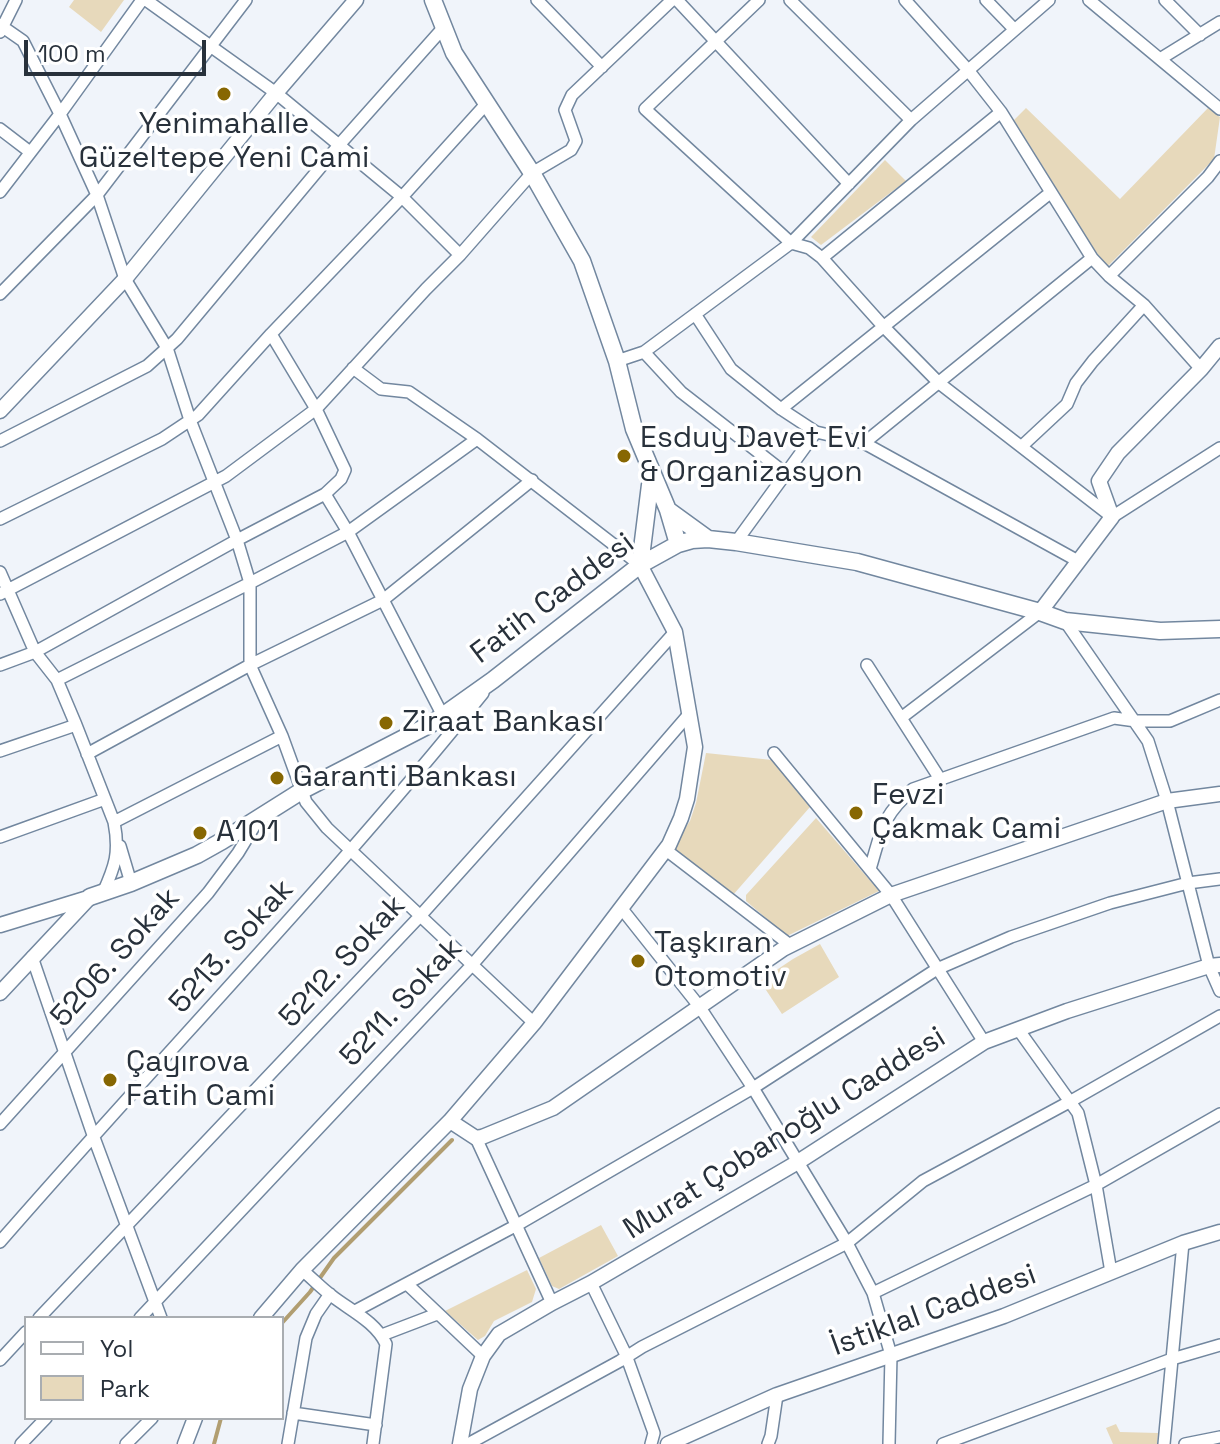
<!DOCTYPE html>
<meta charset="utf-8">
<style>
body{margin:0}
#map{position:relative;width:1220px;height:1444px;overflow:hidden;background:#f0f4fa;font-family:"Space Grotesk",sans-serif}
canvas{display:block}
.legend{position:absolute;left:24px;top:1316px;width:260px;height:104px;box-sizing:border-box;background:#fff;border:2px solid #a9adb1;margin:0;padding:10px 14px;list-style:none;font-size:24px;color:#28313b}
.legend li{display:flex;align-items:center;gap:16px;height:40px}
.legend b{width:40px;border:2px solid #a9adb1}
.scale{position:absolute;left:24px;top:40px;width:182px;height:36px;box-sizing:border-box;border:4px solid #28313b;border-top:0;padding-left:10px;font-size:24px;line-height:28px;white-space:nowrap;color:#28313b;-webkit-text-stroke:6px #fff;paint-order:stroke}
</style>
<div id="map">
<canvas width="1220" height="1444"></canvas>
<ul class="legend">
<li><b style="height:10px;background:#fff"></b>Yol</li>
<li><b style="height:22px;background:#e7d9bb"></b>Park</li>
</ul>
<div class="scale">100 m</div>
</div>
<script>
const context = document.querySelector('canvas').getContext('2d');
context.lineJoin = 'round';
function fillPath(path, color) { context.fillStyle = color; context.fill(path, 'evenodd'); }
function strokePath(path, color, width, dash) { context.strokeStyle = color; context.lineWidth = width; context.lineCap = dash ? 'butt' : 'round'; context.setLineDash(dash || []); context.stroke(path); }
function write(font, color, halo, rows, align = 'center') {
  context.font = font + ' "Space Grotesk",sans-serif'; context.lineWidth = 7; context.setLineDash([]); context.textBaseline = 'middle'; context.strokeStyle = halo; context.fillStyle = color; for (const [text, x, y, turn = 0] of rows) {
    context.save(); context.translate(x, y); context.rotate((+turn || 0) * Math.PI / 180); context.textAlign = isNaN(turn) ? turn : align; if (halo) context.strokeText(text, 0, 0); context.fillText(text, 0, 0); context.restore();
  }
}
fillPath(new Path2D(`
 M74,0H124L101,32L69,7Z
 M1026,108L1120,199L1208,108L1220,117L1214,159L1108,266L1096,252L1014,120Z
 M885,160L906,181L821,245L811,237Z
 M706,753L772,760L810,807L733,895L672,848L690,821L696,803Z
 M816,818L879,891L787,936L746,901V895Z
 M820,944L839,977L782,1014L760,981L793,959Z
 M601,1225L618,1256L559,1289L552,1286L539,1258Z
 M527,1270L536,1289L532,1302L494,1321L485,1336L478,1340L445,1311Z
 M1116,1424L1120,1432L1158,1433L1157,1444H1113L1106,1428Z`), '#e7d9bb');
strokePath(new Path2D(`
 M282,1323L310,1292L334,1258L452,1140
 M214,1444L221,1418`), '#b19e71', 4);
const minor = new Path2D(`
 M146,0L276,93L402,197L460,255
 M537,0L602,67
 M677,0L849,184
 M759,0L645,109L791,243L809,248L822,258L883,326L939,383L1112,517L1220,448
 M790,0L911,120
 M905,0L968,70L1001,112L1092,258L1109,276L1144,305L1201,369
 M986,0L1014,29
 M1089,0L1220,109
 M1165,0L1200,35
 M0,25L23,41L60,114L97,195L125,279L167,348L190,420L237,540L250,583V665L282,736L306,802L327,828L534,1023
 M0,32L16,0
 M1160,59L1220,22
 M0,129L30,152
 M0,192L60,114L142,0
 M822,258L1001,112
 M1109,276L1208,177L1220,161
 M0,294L97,195L246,0
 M695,314L731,369L781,409L816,432L864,443L1078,561
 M271,334L316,409L345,470L341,479L325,494L348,532L443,716
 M644,352L681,392L785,473
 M617,361L644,352L791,243L911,120L1049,0
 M353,368L381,389L409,392L477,439L640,565
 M781,409L1050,193
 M0,441L147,366L177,339L339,145L444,27
 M864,443L1092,258
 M1022,446L1067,404L1076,383L1093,361L1144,305
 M0,519L162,439L198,415L271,334L402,197L487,103
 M736,542L816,432
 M0,572L35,652L57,680L76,725L114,822C120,853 115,866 103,893
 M0,594L226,476L316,409L426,289L460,255L532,173L571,150L576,141L565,110L572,95L672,0
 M1065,621L1148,741L1167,801L1209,966L1220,991
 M0,665L35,652L237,540L325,494
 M867,665L940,779
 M57,680L250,583L348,532L477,439
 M901,718L1040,612
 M0,751L76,725
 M774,753L891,895L984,1042
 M87,754L250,665L383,600L532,480
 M114,822L282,736
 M0,837L105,799
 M120,846L131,883
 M666,850L790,945
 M870,869C882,830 881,817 913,789L1114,718L1136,721H1170L1220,700
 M622,909L699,1006L753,1088L847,1243L873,1293L891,1355L889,1444
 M32,957L93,1135L161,1318
 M1018,1029L1078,1113L1096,1185L1111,1272
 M0,1124L208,893L238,853L258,820
 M476,1138L552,1303
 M0,1242C160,1058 330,883 483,693
 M302,1270C312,1278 321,1288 332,1296C350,1310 376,1322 386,1344L373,1444
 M591,1283L626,1355L654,1433L651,1444
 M407,1284L483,1356
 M873,1293L1096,1185L1220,1114
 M355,1311L517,1225L753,1088L937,969L1011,937L1110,903L1188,883L1220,879
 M39,1318L421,915L675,632
 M140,1318L472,965L690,713
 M382,1335L437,1314
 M0,1360L26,1332
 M293,1413L376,1425
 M21,1444L46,1418
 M126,1444L152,1418
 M288,1444L306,1338L316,1314L330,1294
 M468,1444L620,1361L642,1347L847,1243L923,1181L1071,1101L1220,1016
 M768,1444L771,1436L777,1395
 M943,1444L1172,1359L1220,1345
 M1164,1444L1183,1243
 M1185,1444L1220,1437`);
const tertiary = new Path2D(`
 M0,411L125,279L276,93L356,0
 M1040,612L1112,517L1099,481L1118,453L1201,369L1220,346
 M0,925L85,899
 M0,993L90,897
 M450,1121L476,1138L482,1137L553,1108L783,949L891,895L1167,801L1220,794
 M261,1318L302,1270L450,1121L534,1023L669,845L681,818L687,799L695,747L675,632L640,565
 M185,1444L195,1418
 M460,1444L470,1389L483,1356L499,1334L552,1303L591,1283L798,1162L984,1042L1067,1011L1209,966L1220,965
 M668,1444L777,1395L1004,1316L1183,1243L1220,1232`);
const secondary = new Path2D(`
 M433,0L454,53L532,173L582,261L617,361L634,429L668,510L678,544
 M668,510L708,539
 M640,565L650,485
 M90,897L131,883L197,855L222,841L303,790L431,724L493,680L640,565L678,544L692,540L708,539L736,542L857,562L1040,612L1065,621L1160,631L1220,629`);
strokePath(minor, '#72879f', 14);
strokePath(tertiary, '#72879f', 17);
strokePath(secondary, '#72879f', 19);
strokePath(minor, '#fff', 11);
strokePath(tertiary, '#fff', 14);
strokePath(secondary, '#fff', 16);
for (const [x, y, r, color] of [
 [224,94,8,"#876702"],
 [624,456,8,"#876702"],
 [386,723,8,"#876702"],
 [277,778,8,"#876702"],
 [856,813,8,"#876702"],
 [200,833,8,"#876702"],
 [638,961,8,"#876702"],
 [110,1080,8,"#876702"]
]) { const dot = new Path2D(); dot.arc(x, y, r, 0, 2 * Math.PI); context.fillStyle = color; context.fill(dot); strokePath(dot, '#fff', 3); }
write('30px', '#28313b', '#fff', [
 ["Yenimahalle",224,125,"center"],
 ["Güzeltepe Yeni Cami",224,159,"center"],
 ["Esduy Davet Evi",640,439],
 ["& Organizasyon",640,473],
 ["Ziraat Bankası",402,723],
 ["Garanti Bankası",293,778],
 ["Fevzi",872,796],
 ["Çakmak Cami",872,830],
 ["A101",216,833],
 ["Taşkıran",654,944],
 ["Otomotiv",654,978],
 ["Çayırova",126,1063],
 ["Fatih Cami",126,1097]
], 'left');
write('30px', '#28313b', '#fff', [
 ["Fatih Caddesi",553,599,-37],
 ["5213. Sokak",232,947,-48],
 ["5206. Sokak",116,958,-48],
 ["5212. Sokak",343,962,-47],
 ["5211. Sokak",402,1003,-47],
 ["Murat Çobanoğlu Caddesi",785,1134,-32],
 ["İstiklal Caddesi",934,1311,-20]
]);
</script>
